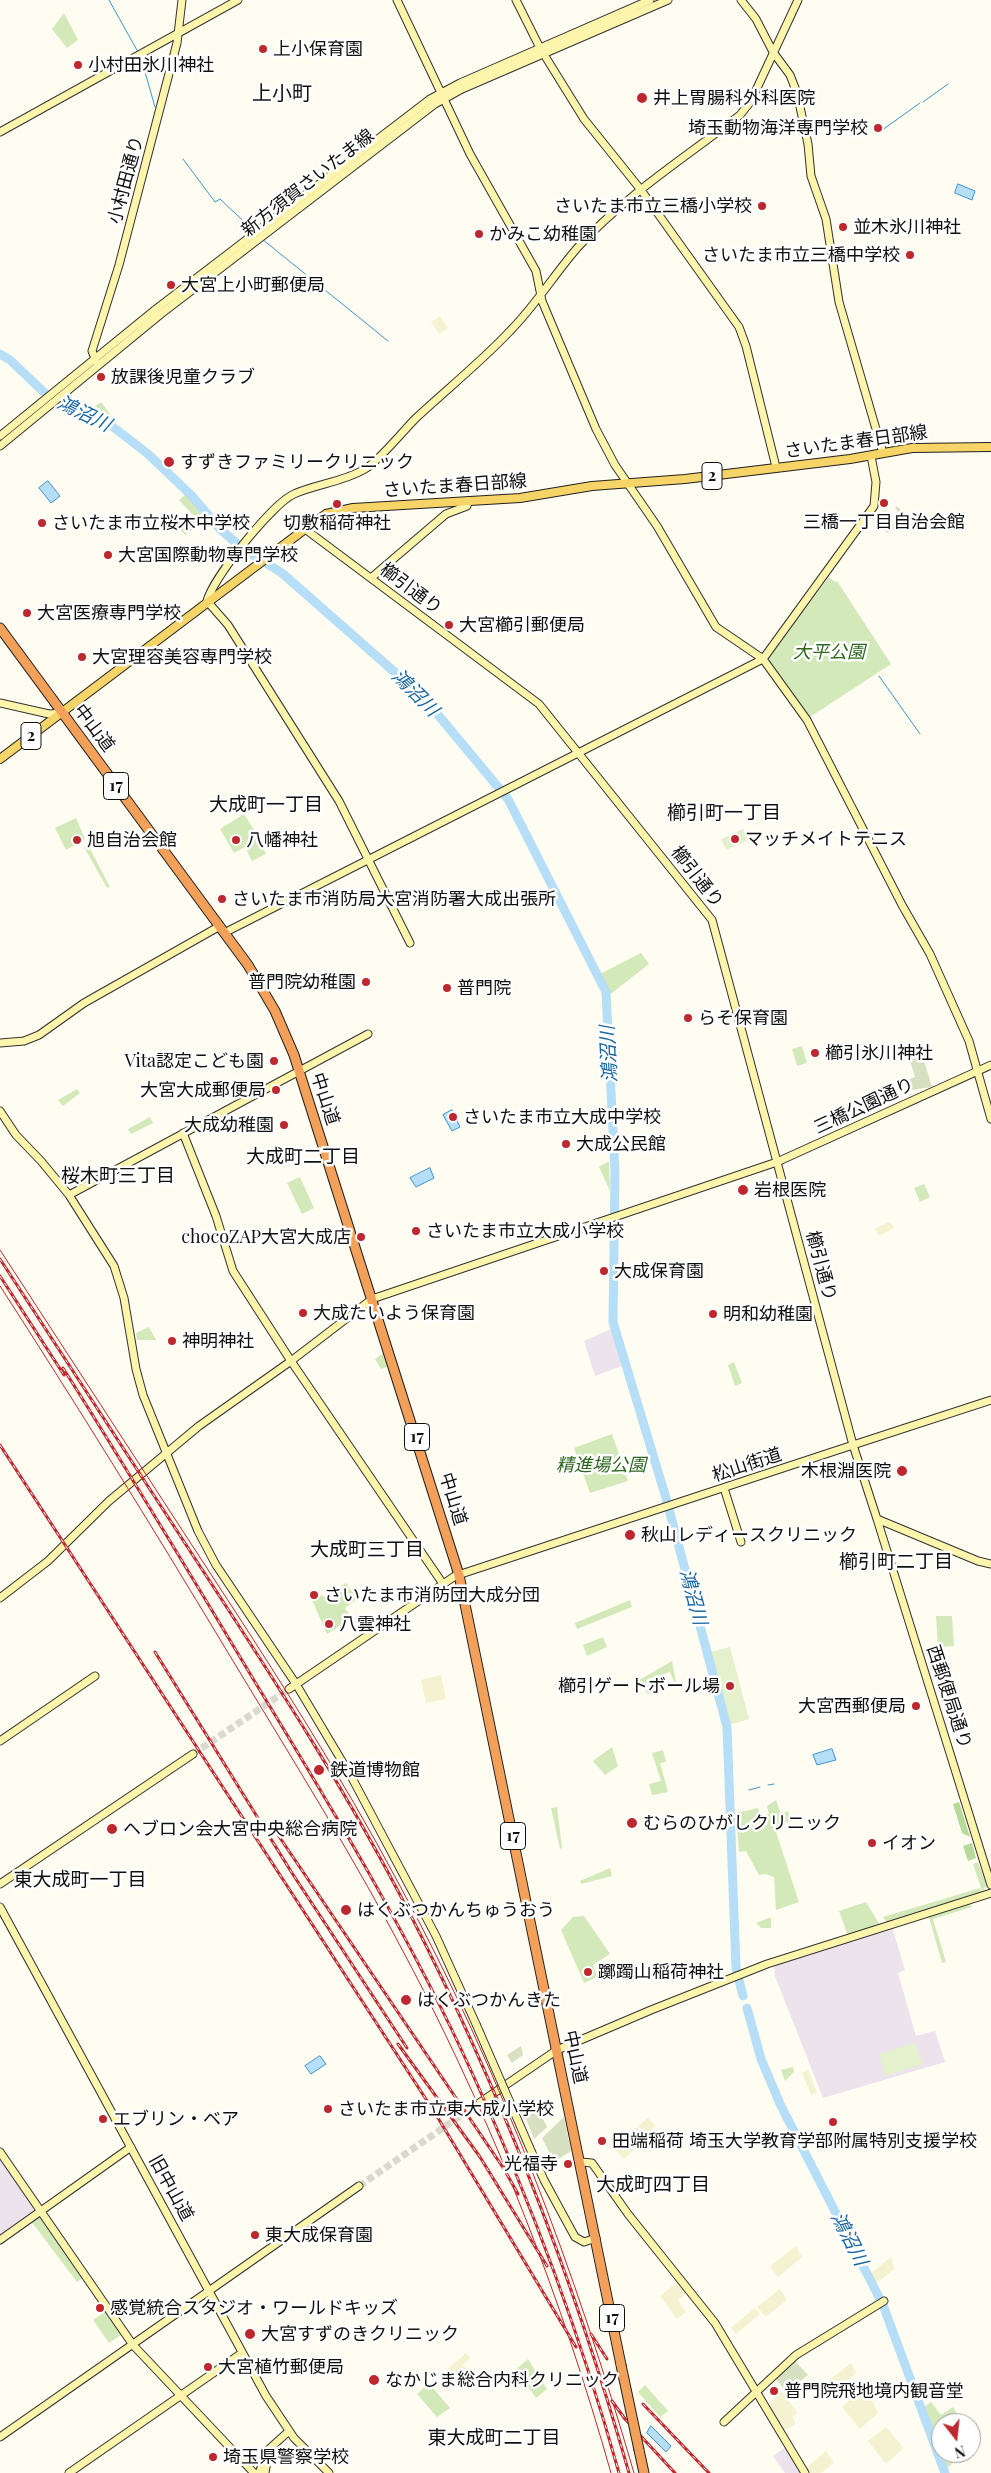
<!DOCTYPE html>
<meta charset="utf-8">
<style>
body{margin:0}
#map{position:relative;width:991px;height:2473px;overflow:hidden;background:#fffcf1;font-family:"Playfair Display",serif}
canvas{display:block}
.north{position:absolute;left:931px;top:2413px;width:50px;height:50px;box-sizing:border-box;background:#fff;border:1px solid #9f9f9f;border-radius:50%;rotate:164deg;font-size:14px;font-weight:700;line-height:20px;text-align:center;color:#0f0f0f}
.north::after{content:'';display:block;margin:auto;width:18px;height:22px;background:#bf272e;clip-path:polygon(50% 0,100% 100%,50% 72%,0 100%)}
</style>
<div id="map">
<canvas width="991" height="2473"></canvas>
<div class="north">N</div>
</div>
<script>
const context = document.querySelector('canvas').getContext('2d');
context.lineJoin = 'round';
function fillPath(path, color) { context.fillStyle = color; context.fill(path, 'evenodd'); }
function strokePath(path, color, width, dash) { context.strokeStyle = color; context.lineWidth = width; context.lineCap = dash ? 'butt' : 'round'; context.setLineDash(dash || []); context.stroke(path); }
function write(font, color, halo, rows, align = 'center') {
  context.font = font + ' "Playfair Display","Noto Sans JP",serif'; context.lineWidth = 5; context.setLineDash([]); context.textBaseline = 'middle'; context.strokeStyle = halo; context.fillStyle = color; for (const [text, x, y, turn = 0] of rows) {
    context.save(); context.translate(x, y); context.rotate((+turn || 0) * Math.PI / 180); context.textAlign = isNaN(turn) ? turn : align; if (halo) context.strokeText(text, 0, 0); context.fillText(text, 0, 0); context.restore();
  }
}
fillPath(new Path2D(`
 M611,1329L622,1366L595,1376L584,1341Z
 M892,1927L905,1970L898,1973L916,2036L935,2031L945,2062L823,2098L775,1976L774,1966Z
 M0,2159L34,2208L33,2213L0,2236Z
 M787,2446L804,2473H785L773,2456Z`), '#ece3ed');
fillPath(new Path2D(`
 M440,316L448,328L439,334L431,322Z
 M890,1222L894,1228L879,1236L875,1228Z
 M441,1675L446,1699L426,1703L421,1680Z
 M808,2069L817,2093L811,2095L802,2073Z
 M648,2118L655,2126L646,2134L638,2126Z
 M637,2127L644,2136L633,2147L624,2137Z
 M623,2139L634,2150L624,2159L613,2147Z
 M796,2246L802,2257L778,2277L770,2266Z
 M891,2257L894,2269L877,2283L871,2273Z
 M679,2281L687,2292L678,2300L686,2312L677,2319L660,2296Z
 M780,2289L787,2300L766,2317L757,2307Z
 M755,2308L760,2314L736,2334L731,2328Z
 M466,2353L470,2358L463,2365L468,2371L454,2383L445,2371Z
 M851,2363L856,2373L831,2395L823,2385Z
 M865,2386L878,2413L860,2429L842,2407Z
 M782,2392L798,2413L792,2417L796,2423L782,2432L767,2405Z
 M886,2427L904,2448L886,2464L868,2441Z
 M826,2451L834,2463L821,2473H809L806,2468Z`), '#f5f2d1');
fillPath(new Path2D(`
 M64,13L78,40L67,48L52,29Z
 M101,402L116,422L112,425L85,413Z
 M186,494L208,517L185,535L179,528L194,516L179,500Z
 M829,577L835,582L837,581L891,664L810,717L770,662L769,657Z
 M244,814L256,833L266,854L252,861L245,847L234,853L220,829Z
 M76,818L85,839L66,850L55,828Z
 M88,845L110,887L107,888L84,847Z
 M641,953L649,964L608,996L600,974Z
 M802,1046L807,1063L797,1066L792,1049Z
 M77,1089L80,1093L63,1106L58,1100Z
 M150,1117L153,1123L131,1134L128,1129Z
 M609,1161L610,1191L599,1167Z
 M300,1177L314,1208L302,1214L287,1183Z
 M924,1184L930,1197L920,1202L914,1188Z
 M149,1327L156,1340H137L136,1333Z
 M388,1350L393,1365L381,1369L375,1359Z
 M734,1362L742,1383L735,1386L728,1365Z
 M612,1434L628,1481L590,1493L574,1448Z
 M346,1583L357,1599L345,1608L352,1618L327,1634L312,1600L322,1595L324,1597Z
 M630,1600L632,1607L577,1629L575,1623Z
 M936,1616H952L954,1646L938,1647Z
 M603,1637L607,1647L587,1656L583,1645Z
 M672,1661L676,1682H674L670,1672L646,1680L652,1693L648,1694L643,1688L639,1689L636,1682Z
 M612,1747L618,1766L605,1775L593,1761Z
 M663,1750L666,1762L660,1763L668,1792L652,1795L649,1784L661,1781L652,1753Z
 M776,1800L781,1814L788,1811L791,1821L774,1826L799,1902L776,1910L774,1877L766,1874L759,1875L746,1851L739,1852L736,1813L758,1808L761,1816L769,1814L767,1806Z
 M557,1807L562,1848L560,1849L551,1808Z
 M978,1862L987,1886L982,1891L973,1864Z
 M610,1868L612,1876L581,1884L580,1881Z
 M980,1888L982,1894L887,1923L883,1917Z
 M970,1900L972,1907L933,1919L946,1962L942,1963L928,1914Z
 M866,1902L880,1925L848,1936L839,1911Z
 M584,1916L610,1954L593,1965L597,1977L584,1983L561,1930L573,1917Z
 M771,1917V1928H761L756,1923Z
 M793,2067L794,2072L785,2081L781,2070Z
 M41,2214L84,2277L77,2282L31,2221Z
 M108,2310L124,2333L109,2343L93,2320Z
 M528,2359L547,2389L536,2398L528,2387L525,2389L519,2381L508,2390L501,2382Z
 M429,2383L450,2408L437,2417L417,2394Z
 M645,2385L668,2411L660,2417L638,2392Z
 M931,2402L941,2415L953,2407L962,2423H941V2453H946L954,2462L945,2470L923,2408Z`), '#d3e9ba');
fillPath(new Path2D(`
 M959,1802L970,1837L962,1833L953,1804Z
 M972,1843L976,1858L968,1861L963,1846Z`), '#b6da99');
fillPath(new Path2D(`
 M897,506L911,520L887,533L876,515L886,510L894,523L903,518L895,508Z
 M920,1053L922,1054L932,1087L911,1090L907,1080L915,1077L909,1057Z
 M521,2046L523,2055L512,2063L507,2055Z
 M532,2098L547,2127L534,2139L522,2108Z
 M564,2117L571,2151L554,2162L542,2138Z
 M794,2360L808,2375L789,2390L787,2387L784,2389L775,2378Z`), '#d7e1c1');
fillPath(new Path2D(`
 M743,829L748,840L726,850L721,839Z
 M730,1647L749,1719L729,1725L711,1652Z
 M915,2043L923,2064L885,2076L879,2054Z`), '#e4f1cc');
const water = new Path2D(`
 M958,184L975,191L972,200L955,193Z
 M48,481L60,496L51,503L39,488Z
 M452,1110L460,1127L452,1131L443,1115Z
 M430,1168L434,1178L416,1187L410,1178Z
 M832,1749L836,1760L817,1765L813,1755Z
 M320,2056L326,2064L311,2074L305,2066Z
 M651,2426L671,2446L666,2452L647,2433Z`);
fillPath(water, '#b6def6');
strokePath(water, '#3d93cd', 1);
strokePath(new Path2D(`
 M109,0L138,52
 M141,58L155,107
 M923,102L948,84
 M878,133L920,103
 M183,159L215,202L220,199L254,231
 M262,239L388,341
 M879,676L920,734
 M768,1785L774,1784
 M749,1790L760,1787`), '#3d93cd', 1);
strokePath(new Path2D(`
 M0,354L10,360L49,397L68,408L108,423L148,454L191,495L220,529L243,549L282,573L424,698L508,799L606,992L615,1171L613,1322L666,1498L727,1727L736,1968L743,1996
 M747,2008L761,2059L781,2106L883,2305L945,2473`), '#b6def6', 9);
strokePath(new Path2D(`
 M193,1754L289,1689
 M359,2186L469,2110`), '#dbd8cf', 7, [7, 3.5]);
const secondary = new Path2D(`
 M397,0L470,154L536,271L542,301L596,429L615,465L657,526L716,627L763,659L807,720L902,905L930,954L969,1041L991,1119
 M516,0L540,48L584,119L641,190L739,327L746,346L776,467
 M741,0L756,19L773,52L790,75L797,93L808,144L811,176L826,219L839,302L883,453
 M0,132L238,0
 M96,361L92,351L119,265L177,43L182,0
 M0,436L156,309L430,99L460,83L650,0
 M0,446L161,314L435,104L462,89L668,0
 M305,529L539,704L712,920L853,1445L991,1400
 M371,578L446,514L467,506L468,501
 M0,703L49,714L62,713
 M224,933L763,659L874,506L876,482L871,456
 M410,943L339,801L228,625L207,601C213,578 272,504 294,494C317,484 343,482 365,469C379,461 403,431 416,418C447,389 481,362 510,331C536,305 555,273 579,246C626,195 686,157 740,115L751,101L798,0
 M0,1043L24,1041L39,1035L84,1003L220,926
 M0,1111L16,1135L41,1161L69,1195L114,1266L124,1298L136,1369L143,1395L198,1531L216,1565L296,1684L352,1778L436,1936L476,2024
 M183,1133L216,1216L233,1271L291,1361L443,1584
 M69,1195L368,1034
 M724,1488L741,1542
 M877,1519L991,1885
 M0,1598L48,1561L109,1501L199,1426L291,1361L372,1299L777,1162L991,1065
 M289,1689L455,1576L853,1445L877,1519L978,1561L991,1564
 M0,1741L95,1676
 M0,1884L193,1754
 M0,1907L266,2396L294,2438L329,2473
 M469,2110L557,2050L651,2010L767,1964L991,1893
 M0,2152L133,2345L254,2473
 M532,2153L544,2180L575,2237L584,2242L596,2238
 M581,2162L592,2163L628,2214L715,2323L805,2473
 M0,2240L131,2147
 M724,2422L796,2355L884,2301
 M0,2437L359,2186
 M69,2473L242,2353
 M259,2473L268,2450L289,2431
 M265,2473L268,2456`);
const primary = new Path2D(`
 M0,759L305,529L326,514L353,508L520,498L592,486L685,479L850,459L912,448L991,447`);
const highway = new Path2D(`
 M0,628L248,965L275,1011L294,1055L459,1575L621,2365
 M639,2450L644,2473`);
strokePath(secondary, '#313131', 9);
strokePath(primary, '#202020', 10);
strokePath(highway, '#202020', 11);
strokePath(secondary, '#fef5ac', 7);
strokePath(primary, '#f7d468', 8);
strokePath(highway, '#f3a05a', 9);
strokePath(new Path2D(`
 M0,1250C67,1353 134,1456 201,1559C271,1666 340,1773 400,1886C501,2072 575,2270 634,2473
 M0,1286C77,1405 151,1525 224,1646C289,1754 356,1860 414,1972C497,2132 562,2300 611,2473`), '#bf272e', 1);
const rail = new Path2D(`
 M0,1259C69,1365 138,1471 207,1577C279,1687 350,1797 410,1914C502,2093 574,2280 629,2473
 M0,1276L64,1375
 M63,1368C129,1472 192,1577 255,1682C333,1810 411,1938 473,2075C532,2204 581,2337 619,2473
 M0,1445L435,2113L576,2347
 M155,1652L292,1873L407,2048
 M274,1829L504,2169L518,2194
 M398,2044L480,2157L547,2266
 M591,2334L607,2359
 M612,2401L625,2419L675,2473
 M643,2404L709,2473`);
strokePath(rail, '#bf272e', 3);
strokePath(rail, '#fff', 1, [4]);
const secondaryBridge = new Path2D(`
 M476,2024L532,2153`);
const highwayBridge = new Path2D(`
 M621,2365L639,2450`);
strokePath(secondaryBridge, '#313131', 9, []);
strokePath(highwayBridge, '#202020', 11, []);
strokePath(secondaryBridge, '#fef5ac', 7);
strokePath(highwayBridge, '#f3a05a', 9);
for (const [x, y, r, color] of [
 [263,49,5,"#bf272e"],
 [78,65,5,"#bf272e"],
 [642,98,6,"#bf272e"],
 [878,128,5,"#bf272e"],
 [762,206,5,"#bf272e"],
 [843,227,5,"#bf272e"],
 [479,234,5,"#bf272e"],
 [910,255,5,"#bf272e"],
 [171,285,5,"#bf272e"],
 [101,377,5,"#bf272e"],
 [169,462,6,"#bf272e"],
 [884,503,5,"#bf272e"],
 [337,504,5,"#bf272e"],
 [42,523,5,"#bf272e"],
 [108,555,5,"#bf272e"],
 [27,613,5,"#bf272e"],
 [449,625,5,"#bf272e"],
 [82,657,5,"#bf272e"],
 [735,839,5,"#bf272e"],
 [77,840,5,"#bf272e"],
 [236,840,5,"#bf272e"],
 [222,899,5,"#bf272e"],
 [366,982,5,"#bf272e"],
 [447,988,5,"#bf272e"],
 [688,1018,5,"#bf272e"],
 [815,1053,5,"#bf272e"],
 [274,1061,5,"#bf272e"],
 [276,1090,5,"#bf272e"],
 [453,1117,5,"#bf272e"],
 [284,1125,5,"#bf272e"],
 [566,1144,5,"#bf272e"],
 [743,1190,6,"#bf272e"],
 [416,1231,5,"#bf272e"],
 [361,1237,5,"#bf272e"],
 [604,1271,5,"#bf272e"],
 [303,1313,5,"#bf272e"],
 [713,1314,5,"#bf272e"],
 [172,1341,5,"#bf272e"],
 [902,1471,6,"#bf272e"],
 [630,1535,6,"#bf272e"],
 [314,1595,5,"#bf272e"],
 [329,1624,5,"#bf272e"],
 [730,1686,5,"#bf272e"],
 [916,1706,5,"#bf272e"],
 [319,1770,6,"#bf272e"],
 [632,1823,6,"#bf272e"],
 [112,1829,6,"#bf272e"],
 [872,1843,5,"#bf272e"],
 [346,1910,6,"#bf272e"],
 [588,1972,5,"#bf272e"],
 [406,2000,6,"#bf272e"],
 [328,2109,5,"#bf272e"],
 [103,2119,5,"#bf272e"],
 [833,2122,5,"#bf272e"],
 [602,2141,5,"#bf272e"],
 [568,2164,5,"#bf272e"],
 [255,2235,5,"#bf272e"],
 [100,2308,5,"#bf272e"],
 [250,2334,6,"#bf272e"],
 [208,2367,5,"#bf272e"],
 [374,2380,6,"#bf272e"],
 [774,2391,5,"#bf272e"],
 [213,2457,5,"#bf272e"]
]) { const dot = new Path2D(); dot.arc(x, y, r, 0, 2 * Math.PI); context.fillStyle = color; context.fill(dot); strokePath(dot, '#fff', 2); }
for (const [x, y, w] of [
 [712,476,20],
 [31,736,20],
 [116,786,25],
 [417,1437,25],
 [513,1836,25],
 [612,2318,25]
]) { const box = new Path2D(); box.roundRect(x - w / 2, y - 13.5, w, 27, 4); context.fillStyle = '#fff'; context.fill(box); strokePath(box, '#0f0f0f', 1); }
write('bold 16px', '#0f0f0f', null, [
 ["2",712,476],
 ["2",31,736],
 ["17",116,786],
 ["17",417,1437],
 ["17",513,1836],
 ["17",612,2318]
]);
write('18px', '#0f0f0f', '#fff', [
 ["上小保育園",273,49],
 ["小村田氷川神社",88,65],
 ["井上胃腸科外科医院",653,98],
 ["埼玉動物海洋専門学校",868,128,"right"],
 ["さいたま市立三橋小学校",752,206,"right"],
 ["並木氷川神社",853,227],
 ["かみこ幼稚園",489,234],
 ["さいたま市立三橋中学校",900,255,"right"],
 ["大宮上小町郵便局",181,285],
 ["放課後児童クラブ",111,377],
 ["すずきファミリークリニック",180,462],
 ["三橋一丁目自治会館",884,522,"center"],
 ["さいたま市立桜木中学校",52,523],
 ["切敷稲荷神社",337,523,"center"],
 ["大宮国際動物専門学校",118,555],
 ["大宮医療専門学校",37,613],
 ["大宮櫛引郵便局",459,625],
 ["大宮理容美容専門学校",92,657],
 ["マッチメイトテニス",745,839],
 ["旭自治会館",87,840],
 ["八幡神社",246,840],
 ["さいたま市消防局大宮消防署大成出張所",232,899],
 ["普門院幼稚園",356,982,"right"],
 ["普門院",457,988],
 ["らそ保育園",698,1018],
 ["櫛引氷川神社",825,1053],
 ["Vita認定こども園",264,1061,"right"],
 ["大宮大成郵便局",266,1090,"right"],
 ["さいたま市立大成中学校",463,1117],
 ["大成幼稚園",274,1125,"right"],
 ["大成公民館",576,1144],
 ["岩根医院",754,1190],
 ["さいたま市立大成小学校",426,1231],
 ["chocoZAP大宮大成店",351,1237,"right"],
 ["大成保育園",614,1271],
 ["大成たいよう保育園",313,1313],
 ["明和幼稚園",723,1314],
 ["神明神社",182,1341],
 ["木根淵医院",891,1471,"right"],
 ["秋山レディースクリニック",641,1535],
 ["さいたま市消防団大成分団",324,1595],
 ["八雲神社",339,1624],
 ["櫛引ゲートボール場",720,1686,"right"],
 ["大宮西郵便局",906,1706,"right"],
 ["鉄道博物館",330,1770],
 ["むらのひがしクリニック",643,1823],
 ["ヘブロン会大宮中央総合病院",123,1829],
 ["イオン",882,1843],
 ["はくぶつかんちゅうおう",357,1910],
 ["躑躅山稲荷神社",598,1972],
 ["はくぶつかんきた",417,2000],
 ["さいたま市立東大成小学校",338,2109],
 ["エブリン・ベア",113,2119],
 ["田端稲荷",612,2141],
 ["埼玉大学教育学部附属特別支援学校",833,2141,"center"],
 ["光福寺",558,2164,"right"],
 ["東大成保育園",265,2235],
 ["感覚統合スタジオ・ワールドキッズ",110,2308],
 ["大宮すずのきクリニック",261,2334],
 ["大宮植竹郵便局",218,2367],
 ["なかじま総合内科クリニック",385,2380],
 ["普門院飛地境内観音堂",784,2391],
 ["埼玉県警察学校",223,2457]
], 'left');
write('18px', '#0f0f0f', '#fff', [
 ["小村田通り",126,180,-75],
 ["新方須賀さいたま線",308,183,-38],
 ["さいたま春日部線",856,442,-8],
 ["さいたま春日部線",455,486,-4],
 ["櫛引通り",411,589,37],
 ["中山道",94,728,53],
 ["櫛引通り",697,877,52],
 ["中山道",325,1099,72],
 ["三橋公園通り",864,1106,-25],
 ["櫛引通り",821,1266,75],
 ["松山街道",747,1465,-18],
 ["中山道",453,1499,73],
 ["西郵便局通り",949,1697,72],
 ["中山道",575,2057,78],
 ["旧中山道",171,2188,61]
]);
write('italic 18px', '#2e671f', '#fff', [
 ["大平公園",829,652],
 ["精進場公園",601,1465]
]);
write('italic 19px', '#1865a1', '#fff', [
 ["鴻沼川",84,414,26],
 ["鴻沼川",415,693,45],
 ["鴻沼川",609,1054,-93],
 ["鴻沼川",693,1597,75],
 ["鴻沼川",849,2239,63]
]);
write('19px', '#0f0f0f', '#fff', [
 ["大成町一丁目",266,805],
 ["櫛引町一丁目",724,813],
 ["大成町二丁目",303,1157],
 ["桜木町三丁目",118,1176],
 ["大成町三丁目",367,1550],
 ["櫛引町二丁目",896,1562],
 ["東大成町一丁目",80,1880],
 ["大成町四丁目",653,2185],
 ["東大成町二丁目",494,2438]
]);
write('20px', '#0f0f0f', '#fff', [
 ["上小町",282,94]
]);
</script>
